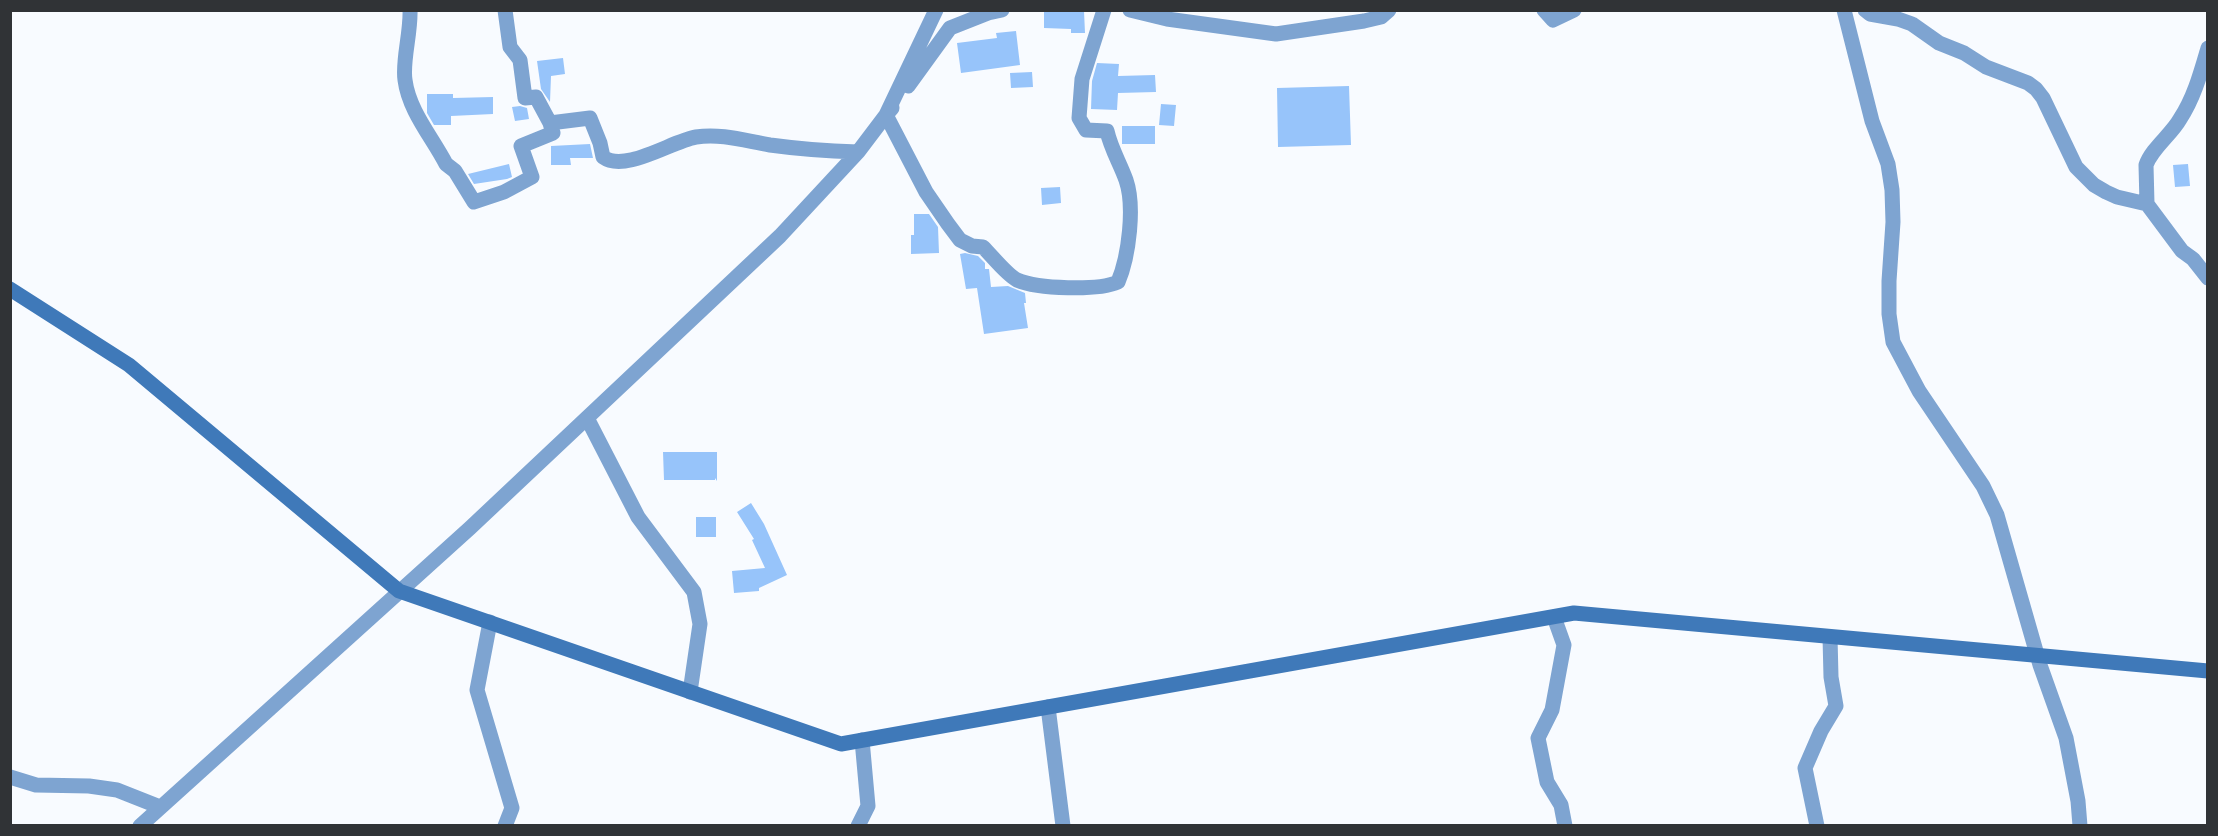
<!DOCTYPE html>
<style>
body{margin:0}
#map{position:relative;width:2218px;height:836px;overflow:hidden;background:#f8fbff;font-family:Manrope,sans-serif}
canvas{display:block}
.frame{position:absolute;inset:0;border:12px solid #303336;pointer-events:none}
</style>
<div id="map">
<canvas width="2218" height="836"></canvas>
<div class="frame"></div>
</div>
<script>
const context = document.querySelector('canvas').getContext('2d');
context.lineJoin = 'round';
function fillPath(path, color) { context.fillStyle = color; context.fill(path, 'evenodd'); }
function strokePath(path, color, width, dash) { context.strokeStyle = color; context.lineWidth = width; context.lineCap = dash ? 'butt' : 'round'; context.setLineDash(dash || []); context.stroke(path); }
fillPath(new Path2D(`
 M1044,11H1084L1085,33H1071V29L1044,28Z
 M1016,31L1020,65L961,73L957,43L997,38L996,33Z
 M563,58L565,74L551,76L550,102L541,89L537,61Z
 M1097,63L1119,64L1118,76L1155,75L1156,92L1118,93L1117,110L1091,109L1092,81Z
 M1032,72L1033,87L1011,88L1010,73Z
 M1349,86L1351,145L1278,147L1277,88Z
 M427,94H453V98L493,97V114L451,116V125H434L427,113Z
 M1161,104L1176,105L1174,126L1159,125Z
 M520,106L527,108L529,119L515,121L512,107Z
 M1122,126H1155V144H1122Z
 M590,144L593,158H570L571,165H551V146Z
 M509,164L512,177L507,179L474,184L468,174Z
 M2188,164L2190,186L2175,187L2173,165Z
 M1060,187L1061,203L1042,205L1041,188Z
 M914,214H929L938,227L939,253L911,254V235H914Z
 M965,253L978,256L985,263V269H989L991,287L1008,286L1025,293L1026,303H1024L1028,328L984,334L977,288L966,289L960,254Z
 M663,452H717V481L715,478V480H664Z
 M751,503L764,524L787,575L759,588V591L734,593L732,571L765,568L752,540L754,539L737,512Z
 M696,517H716V537H696Z`), '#97c4fa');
strokePath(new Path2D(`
 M410,10C411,33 402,61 405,80C409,111 432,137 446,164L455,171L474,202L504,192L532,177L521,146L553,133L550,123
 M505,10L510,47L520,60L525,98L536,97L550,123L590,118L600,143L603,157C625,173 672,141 696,137C721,133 746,141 770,145C799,149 828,151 858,152
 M1130,10L1167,19L1276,34L1364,21L1381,17L1389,10
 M1544,10L1553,20L1574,10
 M1844,10L1872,121L1888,164L1892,190L1893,222L1889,281V314L1893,342L1919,391L1983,486L1997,515L2040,665L2066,738L2078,801L2080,826
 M1865,10L1870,14L1898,19L1912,24L1939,43L1964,53L1986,67L2028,83L2036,89L2043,98L2076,167L2094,185L2106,192L2117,197L2147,204L2182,251L2193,259L2208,278
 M908,86L950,28L988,13L1002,10
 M892,108L886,115L926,192L948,224L960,240L972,246L983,247C992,256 1007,275 1017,280C1038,289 1098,291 1118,282C1129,256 1135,206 1126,180C1120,163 1111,149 1107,131L1086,130L1079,118L1082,79L1104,10
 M2147,204L2146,165C2152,148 2171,135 2180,119C2194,98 2201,72 2208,48
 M587,418L638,517L694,592L700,624L690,692
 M1554,617L1564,645L1552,710L1538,738L1547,782L1561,805L1565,826
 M490,622L477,690L512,808L505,826
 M1048,707L1063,826
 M10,777L36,785L89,786L117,790L160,807
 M140,826L470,528L780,236L858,152L886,115L936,10
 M858,826L868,806L862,740
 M1817,826L1805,768L1821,731L1836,706L1831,677L1830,637`), '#7ea4d1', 15);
strokePath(new Path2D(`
 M10,289L129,365L399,591L841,744L1574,613L2208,671`), '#3f79b9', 15);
</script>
